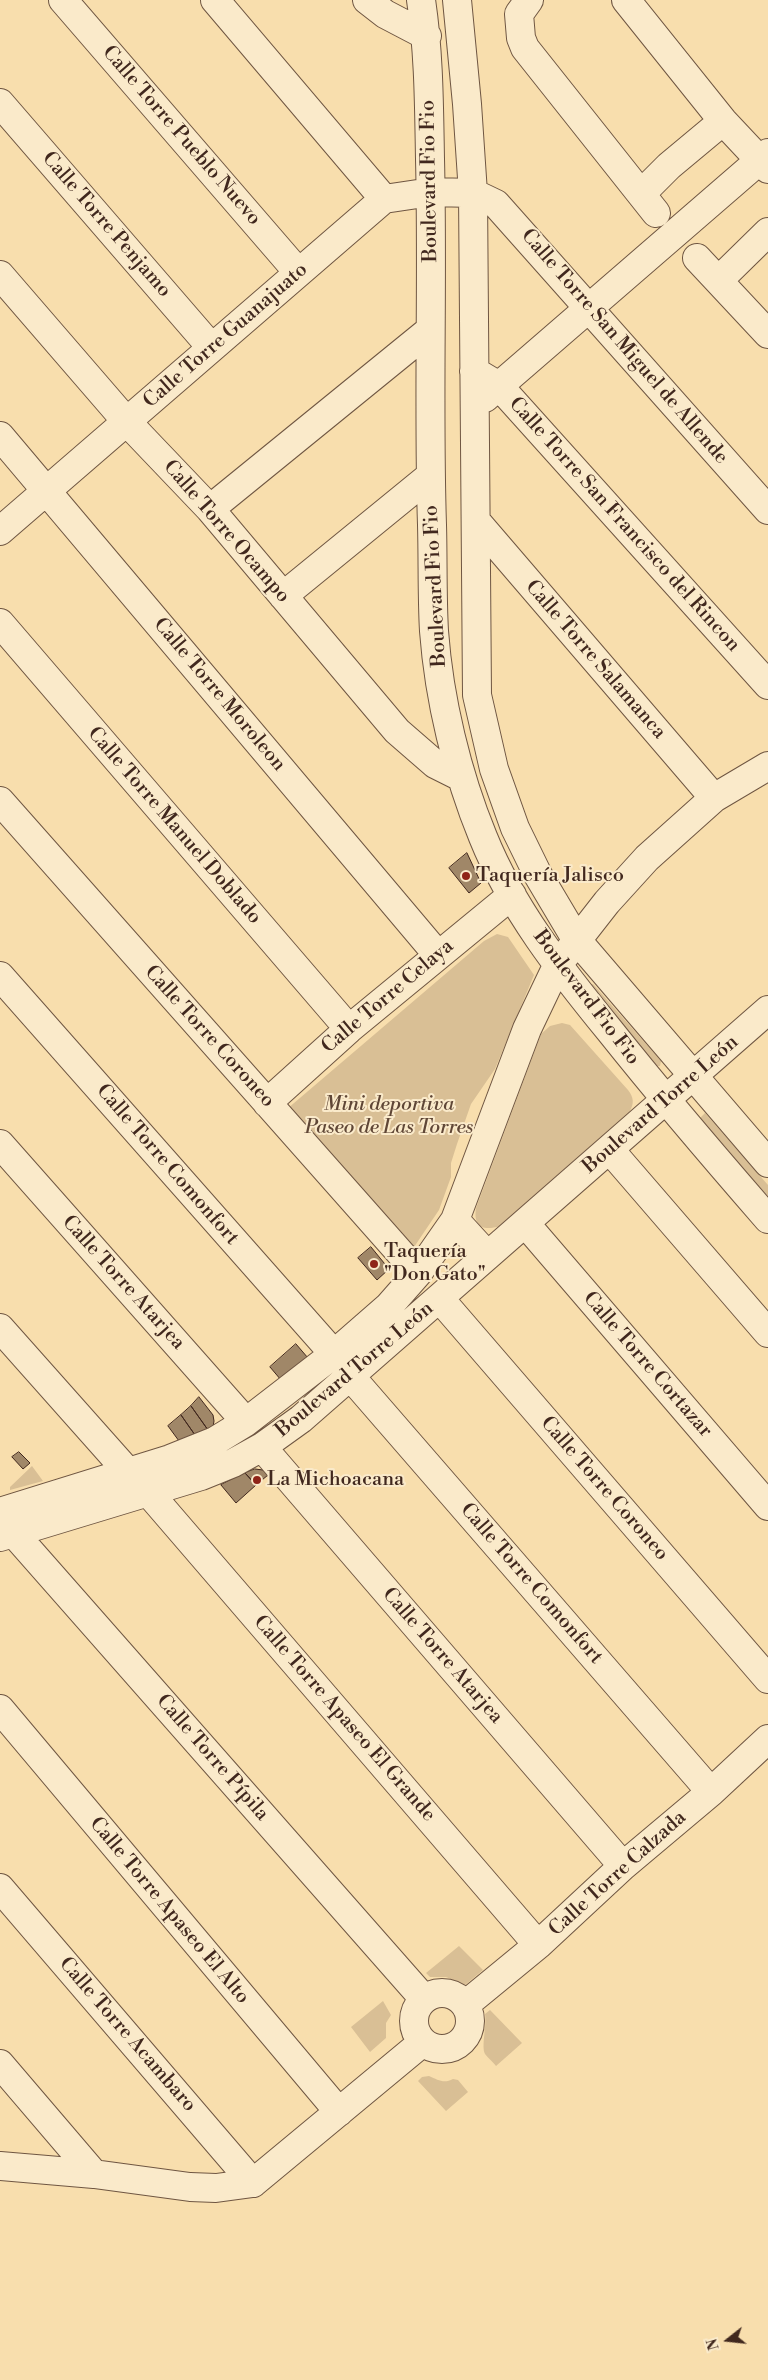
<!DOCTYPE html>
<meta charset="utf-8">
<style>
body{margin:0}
#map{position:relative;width:768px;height:2380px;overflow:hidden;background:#f8dead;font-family:"Libre Bodoni",serif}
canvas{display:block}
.north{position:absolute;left:703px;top:2315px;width:50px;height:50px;-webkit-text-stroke:4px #faeaca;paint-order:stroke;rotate:254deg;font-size:14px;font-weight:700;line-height:20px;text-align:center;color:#41281e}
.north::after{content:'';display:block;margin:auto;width:18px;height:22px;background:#41281e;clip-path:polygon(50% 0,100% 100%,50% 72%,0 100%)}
</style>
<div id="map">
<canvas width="768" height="2380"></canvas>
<div class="north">N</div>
</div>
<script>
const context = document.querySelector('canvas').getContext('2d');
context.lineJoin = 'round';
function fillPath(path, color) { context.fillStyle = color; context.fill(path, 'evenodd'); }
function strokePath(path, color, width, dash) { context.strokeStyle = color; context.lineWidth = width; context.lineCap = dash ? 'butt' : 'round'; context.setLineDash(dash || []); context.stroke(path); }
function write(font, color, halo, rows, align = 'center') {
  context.font = font + ' "Libre Bodoni",serif'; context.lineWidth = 4; context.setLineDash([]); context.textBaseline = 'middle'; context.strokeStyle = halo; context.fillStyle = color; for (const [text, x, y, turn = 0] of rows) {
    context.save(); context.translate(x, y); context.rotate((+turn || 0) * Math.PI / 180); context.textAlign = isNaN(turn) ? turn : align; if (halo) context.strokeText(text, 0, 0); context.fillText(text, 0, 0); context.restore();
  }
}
fillPath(new Path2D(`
 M497,934L508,937L534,975L495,1069L471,1104L457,1144L451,1163V1177L439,1210L410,1253L287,1109L484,941Z
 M593,984L661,1061L660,1066H655L589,985Z
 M562,1023L570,1025L628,1090C634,1098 634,1103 630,1111L500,1226C484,1231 473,1228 476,1208L541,1034L550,1026Z
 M705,1113L768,1185V1197L700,1118Z
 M32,1466L43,1481L10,1490V1487Z
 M459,1946L483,1970L465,1985L446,1977H430L426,1973Z
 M383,2001L391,2015L386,2023V2038L370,2052L351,2027Z
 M490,2010L522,2043L496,2066C493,2062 488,2058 485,2054C481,2046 487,2026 485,2014Z
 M429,2076C438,2080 444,2084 453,2079L458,2080L468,2092L446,2111L418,2081L422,2077Z`), '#d9bf95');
const building = new Path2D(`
 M467,853L481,883L469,893L449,868Z
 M371,1247L389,1269L377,1280L358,1258Z
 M296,1344L308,1358L281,1380L270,1367Z
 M199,1397L213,1415L214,1421L213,1427L208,1430L191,1406Z
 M191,1406L208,1430L195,1435L181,1415Z
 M181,1415L195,1435L179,1441L168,1426Z
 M19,1452L30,1463L23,1469L12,1457Z
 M255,1469L263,1470L268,1475L256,1485L245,1473Z
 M245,1473L256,1485L236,1503L221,1485Z`);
fillPath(building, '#a08768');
strokePath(building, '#41281e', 1);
const minor = new Path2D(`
 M63,0L298,272
 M215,0L384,199
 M367,0L385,14L427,36
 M421,0C429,53 429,106 430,159C433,281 428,403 432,525C433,560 432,596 434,631C439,699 457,774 483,837C512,909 561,971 610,1031C661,1095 714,1157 768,1219
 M457,0L467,104L473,193L477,695L494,769L515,828L538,875L576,939L768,1163
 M529,0L519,14L521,38L525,48L656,213
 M626,0L723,121L768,169
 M0,103L211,347
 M641,194L669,166L723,121
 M697,258L768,334
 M0,275L127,422L210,509L397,731L435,764L461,777
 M719,280L768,232
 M474,371L499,386L768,685
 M485,398L768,153
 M0,436L437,954
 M210,509L430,330
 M477,522L714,798
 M0,531L384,199L431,192L473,193L496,204L768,510
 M283,596L430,476
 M0,623L349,1029
 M0,801L418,1273
 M0,976L334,1354
 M267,1103L349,1029L512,895
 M0,1144L246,1422
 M610,1150L768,1333
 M455,1220L487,1255
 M525,1223L768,1506
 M440,1299L768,1679
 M0,1328L128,1472
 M351,1377L711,1792
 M262,1447L623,1866
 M149,1493L538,1945
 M0,1512L170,1459L215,1441L246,1422L334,1354L389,1306L418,1273L455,1220L527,1029L557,966L607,902L647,858L714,798L768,766
 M4,1522L424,1999
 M0,1537L201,1476L233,1463L262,1447L301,1419L768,1010
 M0,1709L339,2112
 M0,1888L253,2183
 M414 2021a28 28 0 1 1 56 0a28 28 0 1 1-56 0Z
 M465,2005L538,1945L623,1866L711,1792L768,1739
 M0,2064L94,2174
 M0,2166L94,2174L190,2187L216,2188L253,2183L423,2042`);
strokePath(minor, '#6f5642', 30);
strokePath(minor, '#faeaca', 28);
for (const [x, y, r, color] of [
 [466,876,5,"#8f2418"],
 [374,1264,5,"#8f2418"],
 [257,1480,5,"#8f2418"]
]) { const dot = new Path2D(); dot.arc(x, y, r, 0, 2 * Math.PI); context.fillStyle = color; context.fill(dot); strokePath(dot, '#faeaca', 2); }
write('20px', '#41281e', '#faeaca', [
 ["Calle Torre Pueblo Nuevo",181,136,49],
 ["Boulevard Fio Fio",430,181,-91],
 ["Calle Torre Penjamo",106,225,49],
 ["Calle Torre Guanajuato",226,336,-41],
 ["Calle Torre San Miguel de Allende",624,347,49],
 ["Calle Torre San Francisco del Rincon",624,525,48],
 ["Calle Torre Ocampo",226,532,49],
 ["Boulevard Fio Fio",436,586,-93],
 ["Calle Torre Salamanca",595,660,49],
 ["Calle Torre Moroleon",219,695,50],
 ["Calle Torre Manuel Doblado",174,826,49],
 ["Calle Torre Celaya",388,997,-40],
 ["Boulevard Fio Fio",586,998,53],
 ["Calle Torre Coroneo",209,1037,48],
 ["Boulevard Torre León",661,1105,-41],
 ["Calle Torre Comonfort",167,1165,49],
 ["Calle Torre Atarjea",123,1283,48],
 ["Calle Torre Cortazar",647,1365,49],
 ["Boulevard Torre León",355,1370,-40],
 ["Calle Torre Coroneo",604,1489,49],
 ["Calle Torre Comonfort",531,1584,49],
 ["Calle Torre Atarjea",442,1656,49],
 ["Calle Torre Apaseo El Grande",344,1719,49],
 ["Calle Torre Pípila",212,1758,49],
 ["Calle Torre Calzada",618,1874,-42],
 ["Calle Torre Apaseo El Alto",169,1911,50],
 ["Calle Torre Acambaro",127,2035,49]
]);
write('20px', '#41281e', '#faeaca', [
 ["Taquería Jalisco",476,876],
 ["Taquería",384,1252],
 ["\"Don Gato\"",384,1275],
 ["La Michoacana",267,1480]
], 'left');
write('italic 20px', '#5f4636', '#faeaca', [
 ["Mini deportiva",389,1105],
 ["Paseo de Las Torres",389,1128]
]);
</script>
